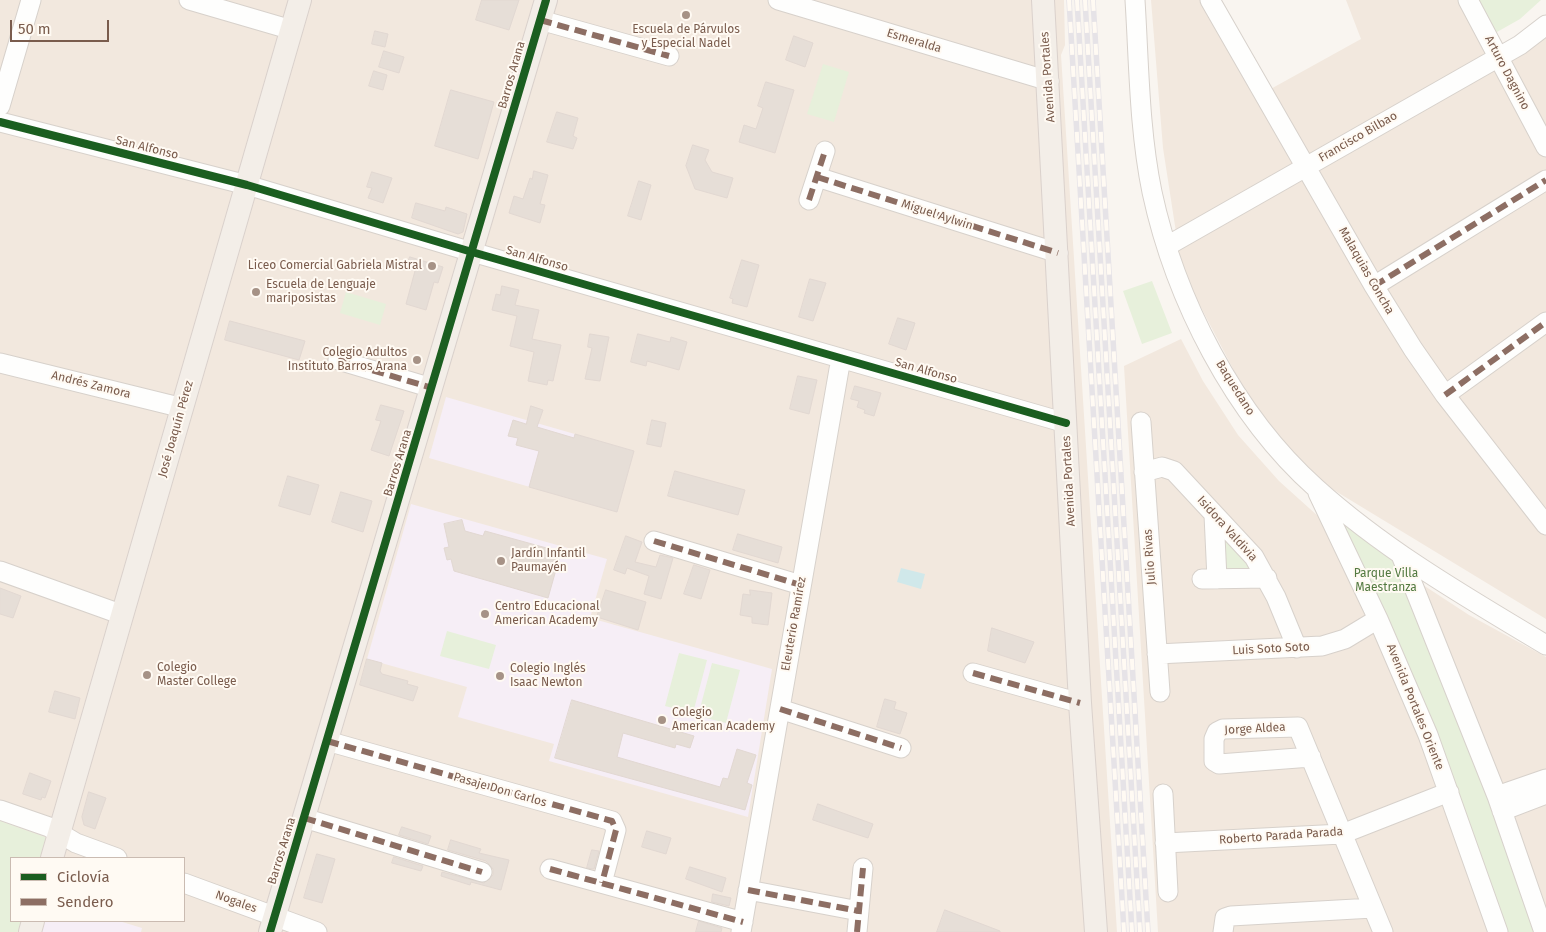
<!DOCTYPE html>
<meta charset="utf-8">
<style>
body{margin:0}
#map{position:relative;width:1546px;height:932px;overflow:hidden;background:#f9f5f0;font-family:"Fira Sans",sans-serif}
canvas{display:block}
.legend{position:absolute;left:10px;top:857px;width:175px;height:65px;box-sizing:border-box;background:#fffaf3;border:1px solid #cabbb1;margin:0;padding:6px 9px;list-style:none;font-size:15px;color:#7a5c4d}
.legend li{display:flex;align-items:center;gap:10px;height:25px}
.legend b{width:25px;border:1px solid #cabbb1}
.scale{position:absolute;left:10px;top:20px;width:99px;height:22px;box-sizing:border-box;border:2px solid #7a5c4d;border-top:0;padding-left:6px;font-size:15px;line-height:18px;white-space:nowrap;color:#7a5c4d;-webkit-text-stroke:4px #fffaf3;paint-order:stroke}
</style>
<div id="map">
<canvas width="1546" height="932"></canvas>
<ul class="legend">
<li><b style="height:6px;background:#1b5e20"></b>Ciclovía</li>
<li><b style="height:6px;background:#8d6e63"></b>Sendero</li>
</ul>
<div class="scale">50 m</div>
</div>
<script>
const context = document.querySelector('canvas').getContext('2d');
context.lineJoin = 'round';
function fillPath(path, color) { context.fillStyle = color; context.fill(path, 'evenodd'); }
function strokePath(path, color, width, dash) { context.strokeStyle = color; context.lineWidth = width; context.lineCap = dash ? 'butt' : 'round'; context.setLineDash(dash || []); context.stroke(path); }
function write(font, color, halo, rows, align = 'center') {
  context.font = font + ' "Fira Sans",sans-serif'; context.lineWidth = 4; context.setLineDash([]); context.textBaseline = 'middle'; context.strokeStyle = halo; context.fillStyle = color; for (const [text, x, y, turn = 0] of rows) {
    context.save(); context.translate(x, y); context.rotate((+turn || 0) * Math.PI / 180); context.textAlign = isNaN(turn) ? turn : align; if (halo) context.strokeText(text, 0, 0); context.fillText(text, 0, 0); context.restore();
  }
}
fillPath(new Path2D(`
 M0,0H1064L1065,45L1061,55L1117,932H0ZM11,858H184V921H11Z
 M1151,0H1204L1258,96L1361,39L1346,0H1459L1493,66L1546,36V619L1314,478L1255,411L1182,271L1163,148Z
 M1181,339L1203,381L1238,435L1279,481L1319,517L1469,615L1546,657V932H1158L1124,366Z`), '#f2e8de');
fillPath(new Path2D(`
 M446,397L634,451L617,512L429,458Z
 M411,504L607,559L590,618L772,669L748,817L549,761L554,744L458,717L467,687L367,659Z
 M45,921H119L142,928L141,932H41Z`), '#f6eef6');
fillPath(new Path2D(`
 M1474,0H1541L1520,19L1497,32L1491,30Z
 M823,64L849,72L834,122L807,114Z
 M1152,281L1172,333L1142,344L1123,291Z
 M346,292L386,304L380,325L340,313Z
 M1337,517L1399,559L1461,714L1537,932H1500Z
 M1217,524L1261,573L1220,576Z
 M447,631L496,645L489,669L440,656Z
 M679,653L707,660L693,713L665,706Z
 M712,663L740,670L726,723L698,716Z
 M0,821L56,841L51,858H11V921H31L28,932H0Z`), '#e7f0db');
fillPath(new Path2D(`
 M901,568L925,574L921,589L897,582Z`), '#d0e8ea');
const building = new Path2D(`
 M482,0H519L509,30L476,20Z
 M375,31L388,34L385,47L372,44Z
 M794,36L813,43L805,67L786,60Z
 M384,51L404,57L399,73L379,67Z
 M374,71L387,75L383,90L369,86Z
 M766,82L794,90L775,153L739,142L744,125L756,129L763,108L758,106Z
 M451,90L494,102L478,159L435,146Z
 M557,112L578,118L573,136L577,138L573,149L547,142Z
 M693,145L709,150L705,160L712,172L733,178L727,198L695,189L686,166Z
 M534,171L548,175L540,204L545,205L540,223L509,213L514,196L523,199L530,178L532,179Z
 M372,172L392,178L383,203L368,198L372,188L367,187Z
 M639,181L651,185L641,220L628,216Z
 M416,203L445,211L446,207L467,214L463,232L458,234L412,218Z
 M410,257L443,267L438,283L434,282L426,310L406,304L415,271L406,268Z
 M742,260L759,265L747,307L732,303L733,299L730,298Z
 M810,279L826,283L813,321L799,317Z
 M502,286L519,290L515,305L539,310L532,339L561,345L553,381L548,380L547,385L528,381L534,352L510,346L517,316L492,310L496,294L500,295Z
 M898,318L915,323L906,350L889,344Z
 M230,321L305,341L299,360L225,340Z
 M590,334L609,337L600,381L585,379L592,348L588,347Z
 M638,334L670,342L671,337L687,342L679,370L647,361L646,366L631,362Z
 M798,376L817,380L809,414L790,409Z
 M855,386L881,393L874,416L864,413L865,410L857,407L859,401L851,399Z
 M381,405L404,411L389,456L371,450L381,421L376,420Z
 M531,406L543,410L537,427L574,438L575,434L634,451L617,512L529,487L539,451L516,445L518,438L508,436L513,420L526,424Z
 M652,420L666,423L661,447L647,444Z
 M675,471L745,490L738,515L668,496Z
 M288,476L319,485L310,515L279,506Z
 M341,492L372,501L363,532L332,522Z
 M462,520L465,531L483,536L485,531L561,552L548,598L454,571L451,559L447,560L444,548L449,547L444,524Z
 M738,534L782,547L778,563L733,550Z
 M626,536L642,542L635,562L656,567L660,555L673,558L661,599L644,594L649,576L627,568L625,574L614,570Z
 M694,565L710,570L701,599L684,594Z
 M0,588L21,596L13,618L0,614Z
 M606,590L646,602L638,630L597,617Z
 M750,590L772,593L768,625L752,623V617L740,615L743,594L750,595Z
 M992,628L1034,642L1025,663L988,651Z
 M367,659L382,663L380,671L382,674L408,681L407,684L418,687L413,701L360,685Z
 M55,691L80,698L75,719L49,712Z
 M885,699L896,702L894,709L907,713L900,734L877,727Z
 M572,700L694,736L690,748L676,744L675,748L623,733L617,757L720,787L723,778L728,779L737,749L756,755L747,783L752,785L745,810L555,758Z
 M30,773L51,781L45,798L42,797L41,800L23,794Z
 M89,792L106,798L95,829L84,825L82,817Z
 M818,804L873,824L868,838L813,820Z
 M402,827L431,836L428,844L399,835Z
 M647,831L671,838L666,854L642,847Z
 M451,840L481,849L479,853L509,860L501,890L471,882L470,885L441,876L442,872L484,883L493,875V869L486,861L448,850Z
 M592,850L599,851L594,869L587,868Z
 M317,854L335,859L322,903L304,898Z
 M394,857L423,866L421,871L392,863Z
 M690,867L726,878L722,892L686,879Z
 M713,894L731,898L729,906L712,902Z
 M945,910L1000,931V932H937Z
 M699,921L722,928L721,932H696Z`);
fillPath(building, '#e6ded7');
strokePath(building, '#e2d8d2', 1);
const minor = new Path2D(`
 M189,0L292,30
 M778,0L1049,81
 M1135,0C1139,63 1139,129 1152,192C1175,299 1234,415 1316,488C1386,551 1466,597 1546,645
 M1210,0L1374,286L1413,349L1445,395L1546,525
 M1468,0L1546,147
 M540,20L669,56
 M0,106L31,0
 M0,122L247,185L472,252L1066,423
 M817,177L1058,253
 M809,200L825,151
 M1167,246L1520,45L1546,25
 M1374,286L1546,180
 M338,360L432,388
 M0,363L183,408
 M1445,395L1546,322
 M1141,422L1160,692
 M1144,472L1162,467L1174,471L1254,557L1276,597L1297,648
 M1318,493L1378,619L1428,735L1498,932
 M1214,515L1217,579
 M654,541L801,585
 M1401,555L1497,796L1544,932
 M0,571L123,615
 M1202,579L1267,578
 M1157,654L1322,646L1345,639L1378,619
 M973,673L1080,703
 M780,709L901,748
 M327,741L612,821L616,830L602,883
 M1311,757L1219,764L1214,761V739L1217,732L1223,729L1298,727L1383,932
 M1163,794L1168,892
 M1497,796L1546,779
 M0,810L49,827L76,843L117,858
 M1502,811L1546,794
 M304,818L482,872
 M1165,843L1342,834L1449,792
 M550,869L743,922
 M184,883L317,932
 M748,890L859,911
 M741,932L841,358
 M857,932L863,868
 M1223,932L1225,918L1231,916L1373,908`);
const major = new Path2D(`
 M1043,0L1080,703L1096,932
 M52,858L300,0
 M30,932L33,921
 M270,932L546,0`);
strokePath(minor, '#d7d1cb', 21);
strokePath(major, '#dad1cc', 24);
strokePath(minor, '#fefefd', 19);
strokePath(major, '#f3eee8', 22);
const rail = new Path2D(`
 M1069,0L1124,932
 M1077,0L1132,932
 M1085,0L1140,932
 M1093,0L1148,932`);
strokePath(rail, '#e6e3e7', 5.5);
strokePath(rail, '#fffaf3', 4, [11]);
strokePath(new Path2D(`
 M540,20L669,56
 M817,177L1058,253
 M809,200L825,151
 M1374,286L1546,180
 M338,360L432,388
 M1445,395L1546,322
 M654,541L801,585
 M973,673L1080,703
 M780,709L901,748
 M327,741L612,821L616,830L602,883
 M304,818L482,872
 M550,869L743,922
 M748,890L859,911
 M857,932L863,868`), '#8d6e63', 6, [12, 6]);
strokePath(new Path2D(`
 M0,122L247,185L472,252L1066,423
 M270,932L546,0`), '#1b5e20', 8);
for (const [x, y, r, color] of [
 [686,15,5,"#a69286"],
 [432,266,5,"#a69286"],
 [256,292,5,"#a69286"],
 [417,360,5,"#a69286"],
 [501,561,5,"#a69286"],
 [485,614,5,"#a69286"],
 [147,675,5,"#a69286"],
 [500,676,5,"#a69286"],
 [662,720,5,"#a69286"]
]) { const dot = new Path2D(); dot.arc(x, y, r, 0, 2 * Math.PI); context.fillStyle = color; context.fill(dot); strokePath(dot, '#fffaf3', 2); }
write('12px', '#7a5c4d', '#fffaf3', [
 ["Escuela de Párvulos",686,30,"center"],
 ["y Especial Nadel",686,44,"center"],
 ["Liceo Comercial Gabriela Mistral",422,266,"right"],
 ["Escuela de Lenguaje",266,285],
 ["mariposistas",266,299],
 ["Colegio Adultos",407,353,"right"],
 ["Instituto Barros Arana",407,367,"right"],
 ["Jardín Infantil",511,554],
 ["Paumayén",511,568],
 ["Centro Educacional",495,607],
 ["American Academy",495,621],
 ["Colegio",157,668],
 ["Master College",157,682],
 ["Colegio Inglés",510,669],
 ["Isaac Newton",510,683],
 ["Colegio",672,713],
 ["American Academy",672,727]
], 'left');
write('12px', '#7a5c4d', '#fffaf3', [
 ["Esmeralda",914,41,17],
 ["Arturo Dagnino",1507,73,62],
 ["Barros Arana",512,75,-74],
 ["Avenida Portales",1048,77,-94],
 ["Francisco Bilbao",1358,137,-30],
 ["San Alfonso",147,148,14],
 ["Miguel Aylwin",937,215,18],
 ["San Alfonso",537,259,16],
 ["Malaquias Concha",1366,271,60],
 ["San Alfonso",926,371,16],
 ["Andrés Zamora",91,385,14],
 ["Baquedano",1235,388,58],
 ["José Joaquín Pérez",176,429,-74],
 ["Barros Arana",398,463,-73],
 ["Avenida Portales",1069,481,-93],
 ["Isidora Valdivia",1227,529,48],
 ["Julio Rivas",1150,557,-94],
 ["Eleuterio Ramírez",794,624,-80],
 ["Luis Soto Soto",1271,649,-3],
 ["Avenida Portales Oriente",1415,707,68],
 ["Jorge Aldea",1255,729,-3],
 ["Pasaje Don Carlos",500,790,16],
 ["Roberto Parada Parada",1281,836,-4],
 ["Barros Arana",282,851,-73],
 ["Nogales",236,902,20]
]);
write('12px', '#537a41', '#fffaf3', [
 ["Parque Villa",1386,574],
 ["Maestranza",1386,588]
]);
</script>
